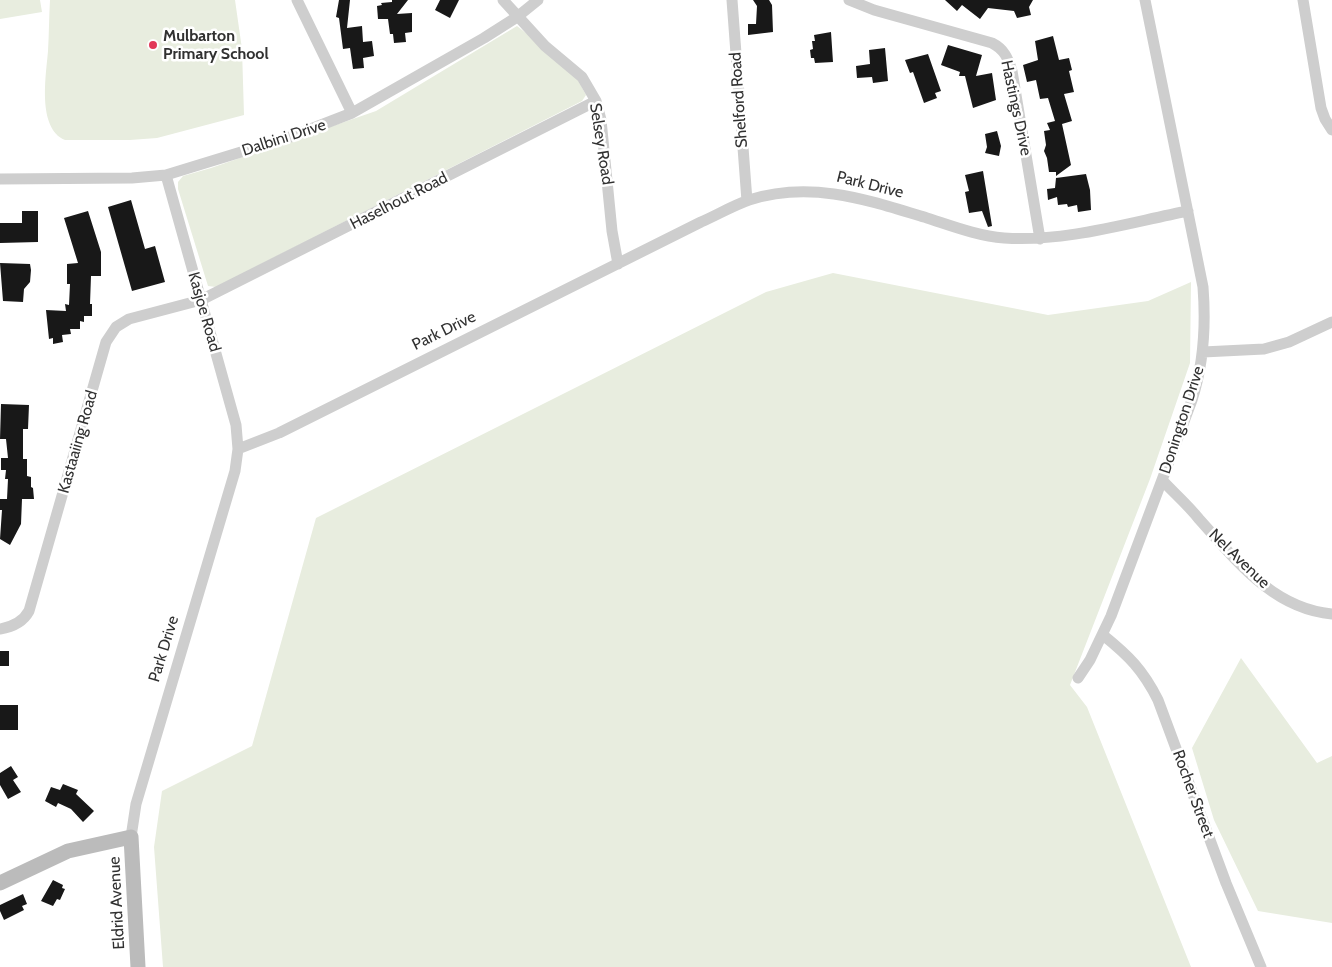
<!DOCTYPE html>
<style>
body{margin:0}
canvas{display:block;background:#fff}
</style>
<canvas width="1332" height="967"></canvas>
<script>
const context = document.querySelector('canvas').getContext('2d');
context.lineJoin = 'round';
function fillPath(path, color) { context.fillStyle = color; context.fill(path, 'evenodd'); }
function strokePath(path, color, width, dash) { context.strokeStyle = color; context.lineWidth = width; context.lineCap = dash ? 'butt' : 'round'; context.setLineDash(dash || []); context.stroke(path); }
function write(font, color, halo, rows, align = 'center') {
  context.font = font + ' Cabin,sans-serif'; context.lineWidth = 5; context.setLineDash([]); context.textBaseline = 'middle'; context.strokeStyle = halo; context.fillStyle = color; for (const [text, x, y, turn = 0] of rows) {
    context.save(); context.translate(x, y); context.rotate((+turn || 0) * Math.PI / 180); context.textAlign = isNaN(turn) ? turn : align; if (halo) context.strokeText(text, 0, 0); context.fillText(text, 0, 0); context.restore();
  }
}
fillPath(new Path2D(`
 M0,0H40L42,12L0,19Z
 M50,0H235L242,49L244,115L157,138L130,140H65C37,128 46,76 48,51C49,34 49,17 50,0Z
 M517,26L572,69L586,95L582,101L216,287L208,286L178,189V182L183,176L211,168L376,111Z
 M833,273L1048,315L1148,301L1191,282L1190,363L1150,479L1070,685L1087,707L1191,967H163L154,847L162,791L252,746L316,518L766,292Z
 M1241,658L1317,763L1332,756V923L1258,911L1214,820L1192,748Z`), '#e8eddf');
fillPath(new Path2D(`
 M339,0H350L347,28L362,26L363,42L372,41L374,56L363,58L364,68L353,69L350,48L343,49L339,18L336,17Z
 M392,0H408L397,14L412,13V32L405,33L406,42L394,43L393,34H390L388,19H378L377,6L382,5L381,3L392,2Z
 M440,0H459L450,18L435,10Z
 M753,0H769L772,5L773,32L748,35V24H756L757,6Z
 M945,0H1033L1029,7L1031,15L1017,18L1014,11L988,8L980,19L962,5L957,11Z
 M831,32L833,62L815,63L814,58H811L810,50L813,49L812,41H815L814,35Z
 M1053,36L1059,60L1069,58L1072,70L1069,71L1074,92L1064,94L1072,121L1062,124L1071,165L1056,176V172H1049L1047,158L1044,151L1046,145L1044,131L1050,130L1047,123L1055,121L1048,98L1040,99L1036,80L1027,82L1023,65L1038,60L1035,41Z
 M948,45L982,55L976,76L992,73L996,100L973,108L965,76H959L960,72L941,65Z
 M885,48L888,81L873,83L872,77L857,78L856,66L870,64L869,50Z
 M928,54L941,91L935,93L937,98L924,103L913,72L910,73L905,60Z
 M997,131L1001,146L999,156L985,153L987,147L985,134Z
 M983,171L992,226L988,227L982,211L969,213L965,192L969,191L965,175Z
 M1086,174L1090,190L1091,210L1078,212L1077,205L1068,207L1067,204L1058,205L1057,197L1048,200L1047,189L1055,188L1056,178Z
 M131,200L145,249L155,246L165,282L132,291L108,207Z
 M22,211H38V242L0,243V223H22Z
 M88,211L101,252V276H91L90,304H92V316H84V322L80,321V329H70L71,334L62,335L63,342L53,344V338L49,339L46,310L66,311L65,304L69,305L70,284H67V264L78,263L64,218Z
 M0,263L30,264L31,270L30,282L24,289L23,302L3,301Z
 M1,404L29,405L28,429H23V459H27V476L31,477V487L33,488L34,499H22L21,524L10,545L0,539L2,510H0V499H7L8,479H5L6,470H1V458H8L6,439H0Z
 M0,651H9V666H0Z
 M0,705H18V730H0Z
 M11,766L18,777L13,780L21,792L8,799L0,785V773Z
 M63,784L78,790L76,794L94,811L83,822L71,809L58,803L56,807L45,801L51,787L60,790Z
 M53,880L63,885L62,888L65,889L60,900L57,899L53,906L41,901Z
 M23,894L27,904L22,906L24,910L4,920L0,911V905Z`), '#181818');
strokePath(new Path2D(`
 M297,0L352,113
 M503,0L545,46L582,77L596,101L601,120L612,231L618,264
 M732,0L747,201
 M849,0L874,10L992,43C1004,49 1008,58 1012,71L1040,239
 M1303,0L1321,108L1325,119L1332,130
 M166,175L236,425L238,449
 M0,179L132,178L166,175L290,137L352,113L484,38L517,17L538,0
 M1203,352L1264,349L1289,342L1332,322
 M1162,480C1174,493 1188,505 1199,519C1236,560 1273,609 1332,614
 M0,629C12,627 23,622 29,611L106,342L116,327L129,319L201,300L596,101
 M1103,635C1129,656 1143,670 1158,700L1226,883L1261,967
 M1078,678L1090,660L1111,616L1192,400C1204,363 1206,326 1203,287L1145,0
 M131,837L136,804L235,471L238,449L279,433L701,222C717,215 732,206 749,200C811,180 868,200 927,218C952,226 978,236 1004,238C1066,242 1127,223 1188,211`), '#cecece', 11);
strokePath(new Path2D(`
 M0,883L68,851L131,837L138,967`), '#bbb', 15);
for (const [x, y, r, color] of [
 [153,45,5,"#e23858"]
]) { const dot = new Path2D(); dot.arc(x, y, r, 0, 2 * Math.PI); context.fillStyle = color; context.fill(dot); strokePath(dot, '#fff', 2); }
write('bold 16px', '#313131', '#fff', [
 ["Mulbarton",163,36],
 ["Primary School",163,54]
], 'left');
write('16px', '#313131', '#fff', [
 ["Shelford Road",739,100,-94],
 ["Hastings Drive",1016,108,78],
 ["Dalbini Drive",284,138,-18],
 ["Selsey Road",601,144,81],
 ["Park Drive",870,185,14],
 ["Haselhout Road",399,201,-27],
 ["Kasjoe Road",204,312,74],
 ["Park Drive",444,331,-26],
 ["Donington Drive",1182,420,-72],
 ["Kastaaiing Road",78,442,-74],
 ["Nel Avenue",1239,559,44],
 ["Park Drive",164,649,-73],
 ["Rocher Street",1193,794,70],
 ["Eldrid Avenue",117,903,-93]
]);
</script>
